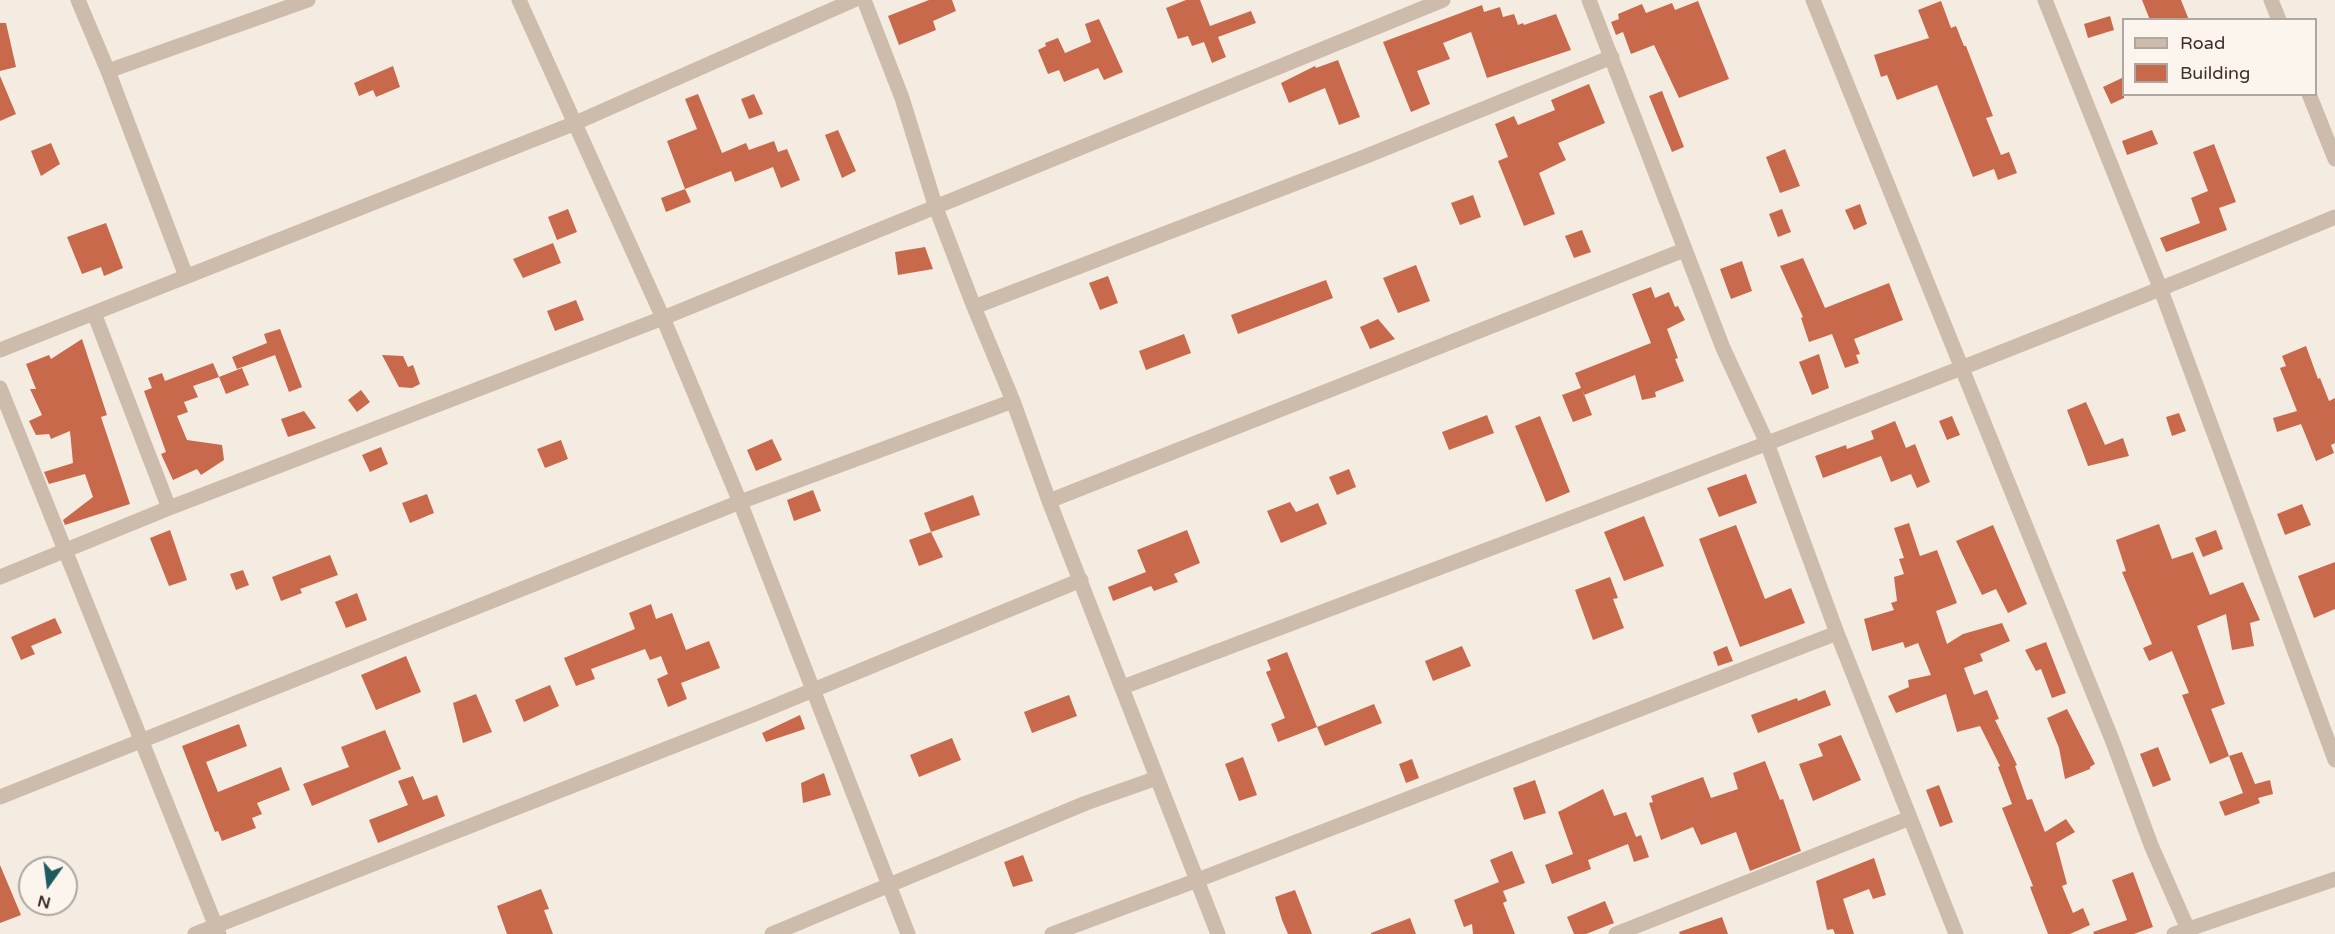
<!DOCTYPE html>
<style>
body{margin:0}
#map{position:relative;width:2335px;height:934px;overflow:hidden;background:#f4ebe1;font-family:"Varela Round",sans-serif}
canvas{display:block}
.legend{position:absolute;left:2122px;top:18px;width:195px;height:78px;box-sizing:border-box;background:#fbf5ee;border:2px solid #aea6a0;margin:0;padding:8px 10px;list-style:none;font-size:18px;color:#3b302b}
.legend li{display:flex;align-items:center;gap:12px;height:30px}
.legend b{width:30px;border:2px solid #aea6a0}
.north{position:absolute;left:18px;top:856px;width:60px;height:60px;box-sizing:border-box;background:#fbf5ee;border:2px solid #aea6a0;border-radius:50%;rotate:194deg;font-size:16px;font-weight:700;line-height:24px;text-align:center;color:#3b302b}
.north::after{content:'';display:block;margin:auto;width:21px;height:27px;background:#1f5a5e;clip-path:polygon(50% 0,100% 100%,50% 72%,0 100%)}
</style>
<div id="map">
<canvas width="2335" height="934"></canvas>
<ul class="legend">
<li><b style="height:8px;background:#cdbbac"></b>Road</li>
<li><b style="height:16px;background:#c8694b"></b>Building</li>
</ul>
<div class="north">N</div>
</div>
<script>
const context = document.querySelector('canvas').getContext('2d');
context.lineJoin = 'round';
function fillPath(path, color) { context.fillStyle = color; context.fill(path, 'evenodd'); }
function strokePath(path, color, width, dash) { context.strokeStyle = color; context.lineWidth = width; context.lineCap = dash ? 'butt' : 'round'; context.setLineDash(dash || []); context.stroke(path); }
fillPath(new Path2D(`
 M929,0H952L956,11L933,21L936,30L899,45L888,16Z
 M1186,0H1200L1210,26L1251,11L1256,23L1218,37L1226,57L1212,63L1204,42L1192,46L1188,36L1178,39L1166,8Z
 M2142,0H2181L2189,20H2150Z
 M1698,1L1729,79L1679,98L1654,45L1631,54L1623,32L1616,35L1611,22L1619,19L1618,14L1642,4L1646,13L1672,3L1675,10Z
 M1941,1L1951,28L1956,26L1964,46H1966L1993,116L1986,118L2001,155L2009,152L2017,173L1998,180L1994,169L1973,177L1937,85L1897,100L1887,75L1881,77L1874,55L1929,38L1918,10Z
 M1482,5L1484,12L1500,7L1503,17L1514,14L1518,25L1523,23L1524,25L1556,14L1571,50L1487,78L1471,32L1443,43L1450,59L1417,71L1430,104L1411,112L1383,42Z
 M2110,16L2114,30L2088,38L2084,24Z
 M1099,19L1123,72L1104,80L1098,68L1064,82L1059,70L1048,74L1038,50L1046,46L1045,43L1058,38L1065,53L1091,42L1085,24Z
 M0,23H6L16,67L0,71Z
 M1338,60L1360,117L1339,125L1325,88L1289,103L1281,83L1315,66L1316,68Z
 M393,66L400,87L376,97L373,90L359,96L354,83Z
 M0,76L16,114L0,121Z
 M2124,77V98L2111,104L2103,87Z
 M1589,84L1605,123L1558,143L1566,160L1539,173L1555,214L1524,226L1498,161L1508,157L1495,124L1514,116L1518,125L1555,110L1551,100Z
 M1662,91L1684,147L1672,152L1649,96Z
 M698,94L722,153L746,143L749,150L774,141L778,152L787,149L800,180L781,188L773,167L735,182L731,171L685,189L691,202L666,212L661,198L685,189L667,141L697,129L685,99Z
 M754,94L763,114L749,119L741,99Z
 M838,130L856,171L842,178L825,135Z
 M2152,130L2158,144L2127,155L2122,141Z
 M51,143L60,164L41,176L31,151Z
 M2214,144L2236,202L2219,208L2227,230L2166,252L2160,238L2200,223L2191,198L2208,191L2193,152Z
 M1785,149L1800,186L1780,193L1766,157Z
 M1473,195L1481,217L1460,225L1451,203Z
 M1860,204L1867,224L1854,230L1845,210Z
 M568,209L577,232L557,240L548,217Z
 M1782,209L1791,232L1778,237L1769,214Z
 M106,223L123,268L104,276L101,267L82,274L67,237Z
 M1582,230L1591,252L1574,258L1565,236Z
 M553,243L561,263L523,278L513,259Z
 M925,247L933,269L898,275L895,252Z
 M1803,258L1825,308L1889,283L1903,320L1854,339L1860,354L1856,355L1859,363L1845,368L1832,334L1809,342L1801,318L1803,317L1780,266Z
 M1742,261L1752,291L1731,299L1720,269Z
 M1416,265L1430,301L1398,313L1383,278Z
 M1108,276L1118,303L1100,310L1089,283Z
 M1326,280L1333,298L1238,334L1231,315Z
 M1651,287L1655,298L1669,292L1675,307L1678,306L1685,320L1667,329L1678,358L1675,359L1684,381L1655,392L1656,397L1642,400L1635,375L1584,395L1582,389L1592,415L1573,422L1562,395L1581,388L1575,373L1651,343L1632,294Z
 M576,300L584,320L555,331L547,311Z
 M1378,319L1395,339L1370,349L1360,327Z
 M280,329L302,387L289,392L275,355L237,369L232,357L267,343L264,334Z
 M1184,334L1191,353L1146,370L1139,351Z
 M82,339L107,415L101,417L130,504L65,525L63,520L93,497L85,474L49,484L44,472L73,463L70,431L51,439L49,434L36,435L29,421L42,415L30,389H36L26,364L49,355L51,359Z
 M2306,346L2318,379L2320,378L2329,401L2335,398V443L2331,445L2334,453L2316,461L2301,424L2277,432L2273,418L2297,411L2280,368L2286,366L2282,356Z
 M1819,354L1829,388L1812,395L1799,362Z
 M382,355L403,356L408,367L413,365L420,384L412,388L399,387Z
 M213,363L219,377L193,386L198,397L184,402L188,412L177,416L187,440L222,445L224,460L201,475L197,469L173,480L161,454L166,452L144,391L152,388L148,378L162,373L165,381Z
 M242,368L249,385L226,394L219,377Z
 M361,390L370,402L357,412L348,400Z
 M2086,402L2105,445L2123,438L2129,456L2088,466L2067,410Z
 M304,411L316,428L288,437L281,419Z
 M2179,413L2186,431L2172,436L2166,417Z
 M1487,415L1494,433L1449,450L1442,432Z
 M1540,416L1570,492L1546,502L1515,426Z
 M1952,416L1960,435L1947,440L1939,421Z
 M1895,421L1906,448L1915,444L1930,482L1917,488L1911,474L1891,482L1881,456L1823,478L1815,456L1846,445L1847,449L1874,439L1871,431Z
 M772,439L782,460L756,471L747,450Z
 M561,440L568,459L545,468L537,449Z
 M381,447L388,464L370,472L362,455Z
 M1349,469L1356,487L1337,495L1329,477Z
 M1746,474L1757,503L1719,517L1707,488Z
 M813,490L821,511L794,521L787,500Z
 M427,494L434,513L410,523L402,503Z
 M973,495L980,515L931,532L924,513Z
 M1290,502L1296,512L1318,503L1327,524L1281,543L1267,511Z
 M2302,504L2311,525L2285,535L2277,514Z
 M1644,516L1664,566L1624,581L1604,532Z
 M1909,523L1920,556L1937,550L1957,603L1936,611L1947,644L1963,634L2002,623L2010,641L1980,654L1983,661L1964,668L1974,695L1987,690L1999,719L1995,720L2017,765L2015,766L2027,800L2032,799L2045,832L2066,819L2075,832L2056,843L2067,884L2062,886L2073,913L2083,908L2090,925L2070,934H2048L2030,887L2033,886L2002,808L2012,804L1998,767L2000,766L1980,726L1957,732L1946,694L1896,713L1888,696L1909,687L1908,680L1931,675L1918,643L1905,648L1903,642L1872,651L1864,619L1894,610L1891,603L1897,601L1894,577L1904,574L1899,559L1904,558L1894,528Z
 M2159,524L2172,559L2193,552L2210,595L2243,582L2260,620L2250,623L2254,646L2232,650L2226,614L2197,626L2225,704L2211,709L2229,756L2210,764L2182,695L2189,693L2172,651L2149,661L2143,648L2152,644L2122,572L2126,571L2116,540Z
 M1736,525L1765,599L1791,588L1805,623L1740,647L1699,539Z
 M1993,525L2027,604L2008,613L1996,589L1982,595L1956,541Z
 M170,530L187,580L169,586L150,538Z
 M1187,530L1200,563L1174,574L1178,582L1154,591L1151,586L1113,601L1108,587L1146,572L1137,550Z
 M2216,530L2223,549L2203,557L2195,538Z
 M931,532L943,557L919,566L909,540Z
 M330,555L338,575L300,589L302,593L281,601L272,577Z
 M2335,562V609L2314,618L2298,576Z
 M243,570L249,585L236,590L230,574Z
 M1610,577L1618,598L1613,599L1624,628L1593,640L1575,590Z
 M357,593L367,620L346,628L335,602Z
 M651,604L656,619L672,613L686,650L709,641L720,668L681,683L687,699L668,707L657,679L668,674L661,656L650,660L645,649L591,669L595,679L576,686L564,658L635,629L629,613Z
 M55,618L62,633L31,646L35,654L21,660L11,637Z
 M2046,642L2066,693L2052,698L2041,669L2036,671L2025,650Z
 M1462,646L1471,666L1433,681L1425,661Z
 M1727,646L1733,661L1718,666L1713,652Z
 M1287,652L1317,727L1278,742L1271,724L1285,718L1266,672L1271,670L1267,660Z
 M406,656L421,692L376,710L361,675Z
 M550,685L559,706L524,722L515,700Z
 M1825,690L1831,705L1758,733L1751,715L1797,698L1798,701Z
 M476,694L492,732L463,743L453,703Z
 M1069,695L1077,716L1032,733L1024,712Z
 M1374,704L1382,723L1325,746L1317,727Z
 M2067,709L2095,764L2090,767V769L2065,779L2059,748L2047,718Z
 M800,715L805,729L766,742L762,733Z
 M239,724L247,746L206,762L218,792L281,767L290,790L257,803L262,814L252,818L256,828L222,841L218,831L215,832L182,746Z
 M385,730L401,769L312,806L303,784L349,767L341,747Z
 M1841,735L1861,780L1813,801L1799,764L1823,756L1818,744Z
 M952,738L961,760L919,777L910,755Z
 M2158,747L2171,780L2153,787L2140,754Z
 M2242,752L2255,784L2270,780L2273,794L2258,798L2260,803L2225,816L2219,802L2243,793L2229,756Z
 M1243,757L1257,795L1239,801L1225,764Z
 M1412,759L1419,778L1406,783L1399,764Z
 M1765,761L1780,800L1783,799L1801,851L1750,871L1736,832L1701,845L1693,827L1661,840L1649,803L1653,802L1651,796L1703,777L1711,798L1738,789L1733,773Z
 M824,773L831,795L803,803L801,783Z
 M413,776L423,800L437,795L445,816L378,843L369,820L408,805L398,781Z
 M1535,780L1546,813L1524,820L1513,788Z
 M1939,785L1953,822L1940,827L1926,790Z
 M1603,789L1614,816L1626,812L1636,837L1641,835L1649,857L1634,862L1628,844L1588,860L1591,869L1552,884L1545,865L1573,854L1558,812Z
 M1512,851L1525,883L1503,891L1507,901L1503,903L1515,934H1473L1472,924L1464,927L1454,900L1499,882L1490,860Z
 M1023,855L1033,881L1013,887L1004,862Z
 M1874,858L1886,895L1873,899L1869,889L1843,899L1854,934H1835L1833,929L1827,930L1816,881Z
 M0,865L21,915L0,923Z
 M2133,872L2153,927L2134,934H2094L2093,932L2127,920L2112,880Z
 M541,889L549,909L544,910L553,934H507L497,906Z
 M1295,890L1305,916L1312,934H1288L1282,920L1275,897Z
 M1605,901L1614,923L1586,934H1574L1567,917Z
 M1722,917L1728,934H1680L1679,932Z
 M1410,918L1416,934H1371V933Z`), '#c8694b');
strokePath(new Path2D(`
 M78,0L108,71L186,276
 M519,0L663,318L740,502L908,934
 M864,0L902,98L936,208L974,307L1013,401L1049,501L1218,934
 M1589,0L1723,348L1767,443L1837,633L1956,934
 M1813,0L2113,742L2151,845L2190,934
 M2045,0L2161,290L2335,760
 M2271,0L2279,20
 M108,71L308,0
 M2309,94L2335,159
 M974,307L1364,157L1612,57
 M94,313L169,508
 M0,350L573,124L854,0
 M0,388L219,934
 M1049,501L1684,250
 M0,577L169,508L663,318L1443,0
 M1123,687C1528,534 1935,384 2335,217
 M0,797L740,502L1013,401
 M195,934L755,714L1081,580
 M772,934L1086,803L1157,778
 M1052,934L1195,881L1837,633
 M1616,934L1910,818
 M2174,934L2335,879`), '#cdbbac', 15);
</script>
